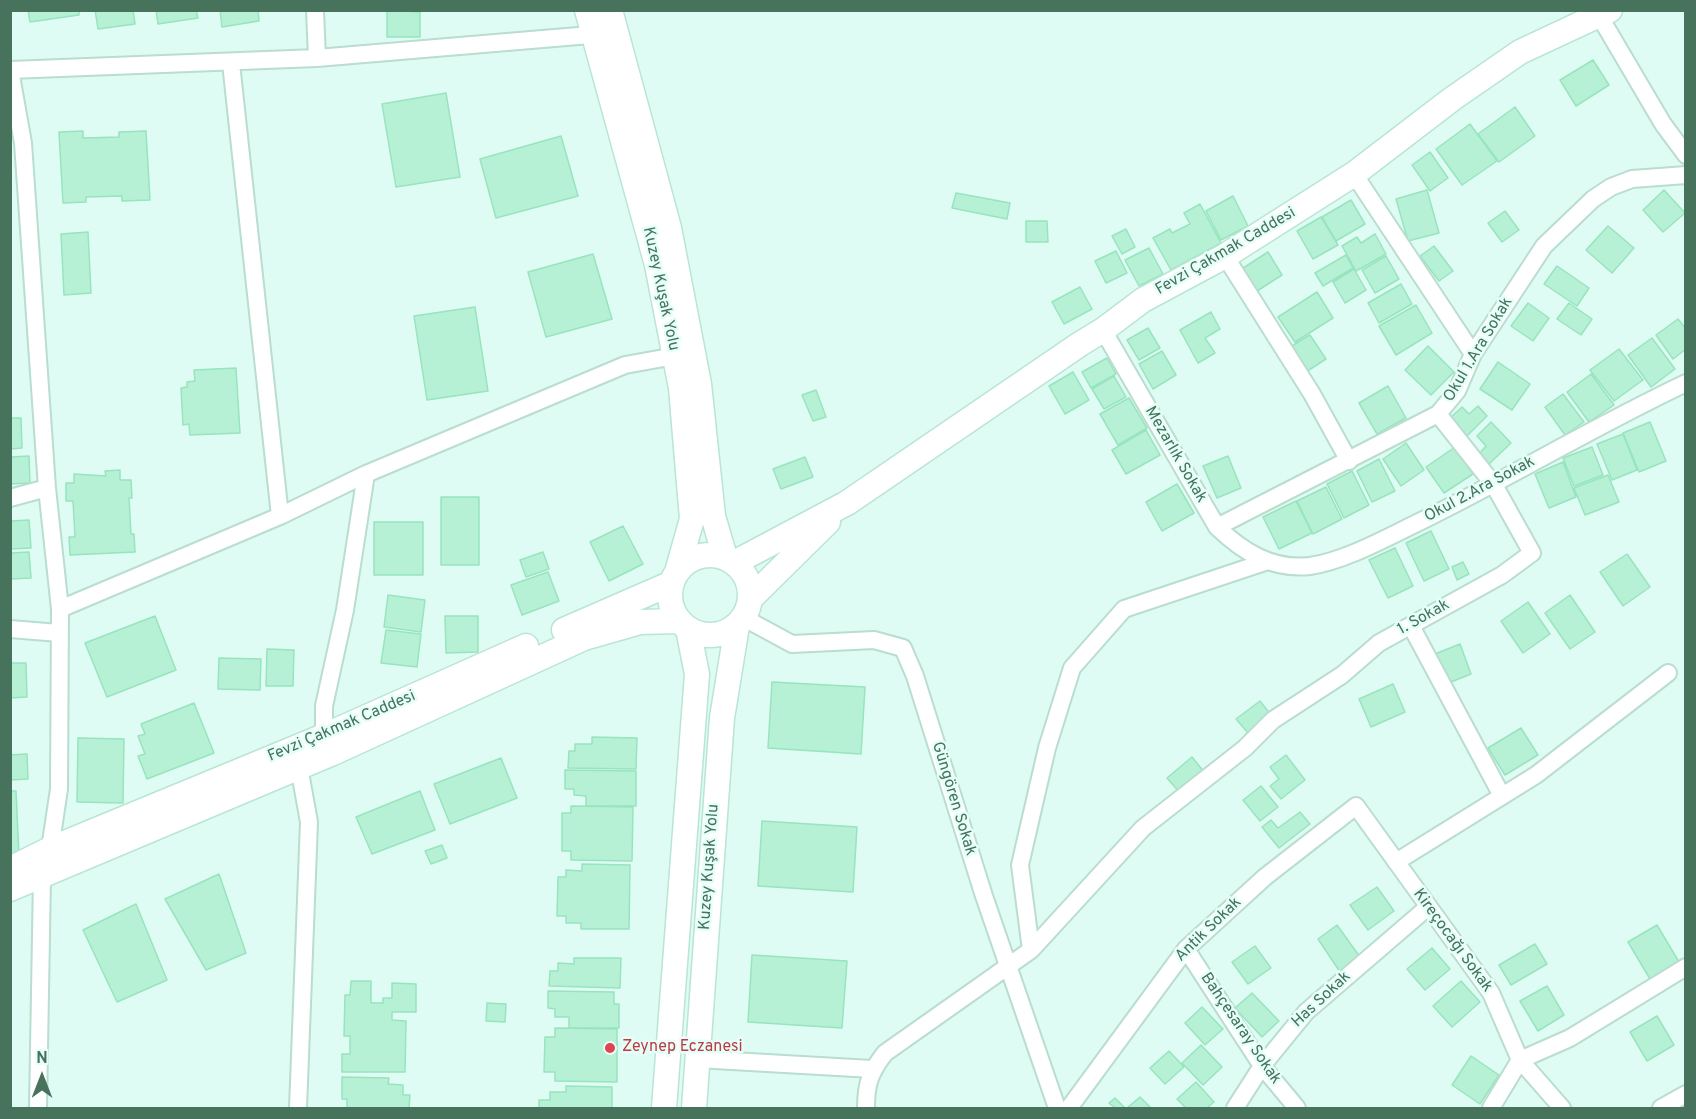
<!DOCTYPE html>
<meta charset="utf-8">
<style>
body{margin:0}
#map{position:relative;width:1696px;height:1119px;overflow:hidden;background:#dffcf4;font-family:Overpass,sans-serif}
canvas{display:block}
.frame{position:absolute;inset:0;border:12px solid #47725c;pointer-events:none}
.north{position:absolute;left:12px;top:1047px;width:60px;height:60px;-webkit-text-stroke:4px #e5fff8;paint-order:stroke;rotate:0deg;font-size:16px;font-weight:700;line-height:24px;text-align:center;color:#47725c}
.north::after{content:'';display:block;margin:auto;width:21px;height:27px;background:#47725c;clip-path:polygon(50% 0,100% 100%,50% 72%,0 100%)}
</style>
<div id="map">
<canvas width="1696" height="1119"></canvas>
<div class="frame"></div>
<div class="north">N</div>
</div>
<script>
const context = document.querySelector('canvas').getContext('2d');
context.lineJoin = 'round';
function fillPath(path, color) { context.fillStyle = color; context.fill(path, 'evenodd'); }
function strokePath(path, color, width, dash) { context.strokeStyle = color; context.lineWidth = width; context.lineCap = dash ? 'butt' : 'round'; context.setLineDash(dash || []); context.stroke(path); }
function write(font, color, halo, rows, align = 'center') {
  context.font = font + ' Overpass,sans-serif'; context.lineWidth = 5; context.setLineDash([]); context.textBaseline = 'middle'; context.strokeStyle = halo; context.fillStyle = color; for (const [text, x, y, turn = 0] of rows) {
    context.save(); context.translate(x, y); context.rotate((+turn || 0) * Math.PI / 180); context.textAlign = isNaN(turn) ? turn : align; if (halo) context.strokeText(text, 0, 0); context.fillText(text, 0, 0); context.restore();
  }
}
const building = new Path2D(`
 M28,10H79V15L30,22Z
 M95,10H133L135,24L98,29Z
 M156,10H196L198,18L158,24Z
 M220,10H258L259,21L222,27Z
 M387,10L420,12V37H387Z
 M1593,60L1609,85L1576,106L1560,80Z
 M446,93L460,177L396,187L382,104Z
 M1515,107L1535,136L1499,162L1478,134Z
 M1470,124L1497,161L1462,185L1436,149Z
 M83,131V138L119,137V132L146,131L150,200L122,201V196L86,197V202L63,203L59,132Z
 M561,136L578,196L496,218L480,159Z
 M1430,152L1448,178L1430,191L1412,165Z
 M1427,190L1439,233L1408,241L1396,199Z
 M1664,190L1685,213L1663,232L1643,210Z
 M956,193L1010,203L1007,219L952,208Z
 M1233,196L1248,226L1221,240L1206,211Z
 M1351,200L1365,224L1336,241L1322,217Z
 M1200,204L1221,243L1171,270L1153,238L1170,229L1172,233L1190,224L1184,213Z
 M1505,211L1519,230L1502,242L1488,223Z
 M1321,217L1338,245L1313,259L1297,231Z
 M1026,221H1047L1048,242H1026Z
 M1608,226L1634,248L1612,273L1586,250Z
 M1126,229L1135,247L1122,254L1112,236Z
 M88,232L91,293L64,295L61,234Z
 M1375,234L1386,254L1356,271L1342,246L1357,237L1361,243Z
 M1434,246L1453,271L1439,281L1420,256Z
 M1149,248L1163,274L1139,286L1125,260Z
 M1116,251L1127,273L1106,283L1095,261Z
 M1268,252L1282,275L1254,293L1240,270Z
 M593,254L612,319L546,337L528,272Z
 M1346,255L1353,268L1323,286L1315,273Z
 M1386,256L1399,279L1375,293L1362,270Z
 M1557,266L1589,288L1577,306L1544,284Z
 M1354,269L1366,290L1345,303L1333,282Z
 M1401,284L1412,304L1379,323L1368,303Z
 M1080,287L1092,309L1064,324L1052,302Z
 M1317,292L1333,318L1295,342L1278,317Z
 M1528,303L1549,318L1533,341L1511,326Z
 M1569,303L1592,319L1581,335L1557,319Z
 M1416,305L1432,333L1396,355L1379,326Z
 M475,307L488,391L427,400L414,316Z
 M1211,312L1220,329L1205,338L1215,353L1198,363L1180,330Z
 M1678,319L1686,329V349L1673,359L1656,335Z
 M1148,328L1160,348L1139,360L1127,340Z
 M1310,335L1326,359L1306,372L1290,347Z
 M1652,338L1675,369L1651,387L1628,355Z
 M1428,346L1454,372L1431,395L1405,370Z
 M1619,349L1643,380L1614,401L1590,370Z
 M1162,351L1176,375L1153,389L1139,364Z
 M1107,358L1116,374L1091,388L1082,372Z
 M1498,362L1530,384L1512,410L1480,389Z
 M236,368L240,433L190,435L189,424L183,425L181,388L187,387V382L195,381L194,370Z
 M1073,372L1089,400L1065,414L1049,386Z
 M1591,374L1614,405L1589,422L1567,392Z
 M1114,376L1126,397L1104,409L1092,389Z
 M1388,386L1406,418L1377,434L1359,403Z
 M816,390L826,417L813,421L802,395Z
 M1563,394L1584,422L1565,435L1545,407Z
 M1129,398L1147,428L1118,445L1100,414Z
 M1478,406L1487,416L1465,438L1448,420L1462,407L1469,414Z
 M10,418H21L22,448L10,449Z
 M1491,422L1511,443L1488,465L1478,455L1486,446L1477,436Z
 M1650,422L1666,461L1639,472L1623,433Z
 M1146,430L1160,455L1126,474L1112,450Z
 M1623,434L1637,470L1612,480L1597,444Z
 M1406,443L1424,470L1401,486L1383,459Z
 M1455,447L1473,474L1444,493L1426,467Z
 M1592,447L1603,475L1574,486L1563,458Z
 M29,456L30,483L10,484V457Z
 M1228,456L1241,488L1217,498L1203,466Z
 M805,457L813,477L781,489L773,469Z
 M1379,459L1395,491L1372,502L1357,471Z
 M1563,462L1576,497L1549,508L1535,474Z
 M120,470V480H131L132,498H129L131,534H134L135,552L70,555L69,537H75L73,501H66V483H74V474L106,476L105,471Z
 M1352,471L1369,505L1344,518L1327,484Z
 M1608,475L1619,502L1585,515L1574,488Z
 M1177,484L1194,513L1162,531L1146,502Z
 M1326,487L1342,519L1313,534L1297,501Z
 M441,497H479V565H441Z
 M1296,501L1312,533L1279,549L1263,517Z
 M29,520L31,548L10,549V521Z
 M374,522H423V575H374Z
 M623,526L643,564L609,581L590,542Z
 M1431,531L1449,569L1424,581L1406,543Z
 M1395,548L1413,586L1388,598L1369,560Z
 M29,552L31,578L10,579V553Z
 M543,552L549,569L526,577L520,560Z
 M1627,554L1650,587L1623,606L1600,572Z
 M1463,562L1469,574L1457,580L1452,567Z
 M548,572L559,601L522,615L511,585Z
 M388,595L425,600L421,632L384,627Z
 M1570,595L1595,632L1570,649L1545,613Z
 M1528,602L1550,634L1523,653L1501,621Z
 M155,616L176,670L107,697L85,643Z
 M445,616H478V652L446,653Z
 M386,630L421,634L417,667L381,663Z
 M1460,644L1471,674L1446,684L1435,654Z
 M267,649L294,650L293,686H266Z
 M219,658L261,659L260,690L218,689Z
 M10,663H26L27,697L10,698Z
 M772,682L865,687L861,754L768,748Z
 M1393,684L1405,712L1371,727L1359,699Z
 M1260,701L1271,715L1248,733L1236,719Z
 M194,703L214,753L147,779L138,756L145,754L138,736L145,734L141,724Z
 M1521,728L1538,755L1505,775L1488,748Z
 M592,737L637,738L636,769L568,768L569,751H575V744H592Z
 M78,738L124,739L123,803L77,802Z
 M27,754L28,779L10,780V755Z
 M1286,755L1305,780L1281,799L1270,786L1279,779L1270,767Z
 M1192,757L1205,773L1180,793L1167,778Z
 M501,758L517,798L450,824L434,784Z
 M565,770L636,771V806H586V796L574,795V789H565Z
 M1261,786L1278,807L1260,821L1243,800Z
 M10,791H16L19,856L10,857Z
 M420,791L435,830L372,854L356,817Z
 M571,806L633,807L632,861L571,860V851H562V813H571Z
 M1300,812L1310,824L1279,848L1262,827L1271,820L1278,828Z
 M762,821L857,827L853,892L758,886Z
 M442,845L447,858L431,864L425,851Z
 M582,864L630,865L629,929H581V923H566V916H557L558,877H566V870L582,871Z
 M219,874L246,953L206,970L165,899Z
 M1377,887L1394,911L1368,930L1350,905Z
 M136,904L167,980L117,1002L83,930Z
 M1337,925L1360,957L1340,972L1318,939Z
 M1657,925L1679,962L1650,979L1628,942Z
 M1535,944L1547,964L1511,985L1499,965Z
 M1255,946L1271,968L1248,984L1232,962Z
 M1432,948L1450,969L1425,990L1407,969Z
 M752,955L847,961L842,1028L748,1022Z
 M574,958H621L620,988L549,986L550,971H558V963L574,964Z
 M351,981H371V1003H383V998H392V983L416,984V1012H392V1020L406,1021L405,1072H342V1054H350V1036H344L345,995H350Z
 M1461,981L1480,1002L1452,1027L1433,1006Z
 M1547,986L1564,1015L1538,1031L1520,1001Z
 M548,991L614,992V1004H619V1028H569V1017H555V1009L548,1008Z
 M1252,993L1279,1021L1262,1037L1235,1008Z
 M487,1003L506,1004L505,1022L486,1021Z
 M1202,1007L1223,1029L1205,1045L1185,1023Z
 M1657,1016L1674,1045L1647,1061L1630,1032Z
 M555,1028L617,1029V1082L555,1081V1072H544L545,1037H555Z
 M1201,1045L1222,1067L1203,1085L1182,1063Z
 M1169,1051L1184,1067L1165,1084L1150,1068Z
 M1471,1056L1499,1075L1480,1104L1452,1085Z
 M342,1077L389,1078L388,1084L403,1085V1095H410L409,1108H347V1099H342Z
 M1196,1082L1214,1102L1207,1108H1186L1177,1099Z
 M566,1086L612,1087V1108H539V1100H550V1092H566Z
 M1140,1097L1151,1108H1127Z
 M1115,1098L1125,1108H1115L1109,1103Z`);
fillPath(building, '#b7f1d5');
strokePath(building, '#97e4be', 1.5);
const street = new Path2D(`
 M315,10L317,58
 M1600,17L1663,124L1686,155
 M231,63L280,516
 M10,70L23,143L47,488L60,609L59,789L50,849L42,876L38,1108
 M10,70L317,58L602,34
 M1354,174L1473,354
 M1225,256L1312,394L1349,461
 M1103,330L1217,527C1243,552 1272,570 1310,566C1345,561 1388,537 1419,522C1509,478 1595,426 1686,383
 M10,498L47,488
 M1217,527L1438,414L1457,391L1473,354L1544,246L1593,199L1611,187L1632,179L1686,175
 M60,609L280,516L366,474L625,365L675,356
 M744,618L792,644L874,640L903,648L915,676L984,896L1057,1108
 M1411,626L1502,796
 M10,629L59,633
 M324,736V706L345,610L366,474
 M1396,862L1536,775L1668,673
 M1186,949L1262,1066L1297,1108
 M1031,950L1020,865L1047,748L1072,668L1124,609L1265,562
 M697,1059L872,1069
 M298,1108L309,822L299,767
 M866,1108C866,1084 870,1072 885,1053L1031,950L1143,828L1245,748L1273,720L1342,675L1379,643L1502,575L1532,553L1494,485L1438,414
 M1069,1108L1186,949L1265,877L1356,806L1491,993L1520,1060L1562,1108
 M1235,1108L1262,1066L1306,1012L1428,907
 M1491,1108L1520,1060L1570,1038L1686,967
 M1661,1108L1686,1094`);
const secondary = new Path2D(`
 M587,10L657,265L681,388L692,519L677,572
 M610,10L669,228L699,384L713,516L725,557
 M670 595a40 40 0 1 1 80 0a40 40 0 1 1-80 0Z
 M734,563L847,503L1080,344L1103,330L1143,300L1225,256L1354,174L1452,99L1520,52L1610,10
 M751,598L828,522
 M564,630L672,583
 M10,869L50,849L324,736L526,646
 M10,889L333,753L584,638L640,622L679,621
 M664,1108L697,674L688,629
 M694,1108L722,718L737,626`);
strokePath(street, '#b9ddce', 20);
strokePath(secondary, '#b9e5d3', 27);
strokePath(street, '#fff', 16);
strokePath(secondary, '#fff', 24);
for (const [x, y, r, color] of [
 [610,1048,6,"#e0444e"]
]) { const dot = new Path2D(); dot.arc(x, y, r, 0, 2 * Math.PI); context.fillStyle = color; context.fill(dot); strokePath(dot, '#e5fff8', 2); }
write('16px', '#47725c', '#e5fff8', [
 ["Fevzi Çakmak Caddesi",1226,252,-30],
 ["Kuzey Kuşak Yolu",660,289,78],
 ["Okul 1.Ara Sokak",1479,350,-59],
 ["Mezarlık Sokak",1175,455,60],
 ["Okul 2.Ara Sokak",1480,490,-28],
 ["1. Sokak",1424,618,-29],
 ["Fevzi Çakmak Caddesi",342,727,-23],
 ["Güngören Sokak",953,799,73],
 ["Kuzey Kuşak Yolu",710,867,-86],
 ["Antik Sokak",1209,930,-44],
 ["Kireçocağı Sokak",1452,941,54],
 ["Has Sokak",1322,1000,-43],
 ["Bahçesaray Sokak",1240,1029,56]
]);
write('16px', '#be3a42', '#e5fff8', [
 ["Zeynep Eczanesi",622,1048]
], 'left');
</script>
